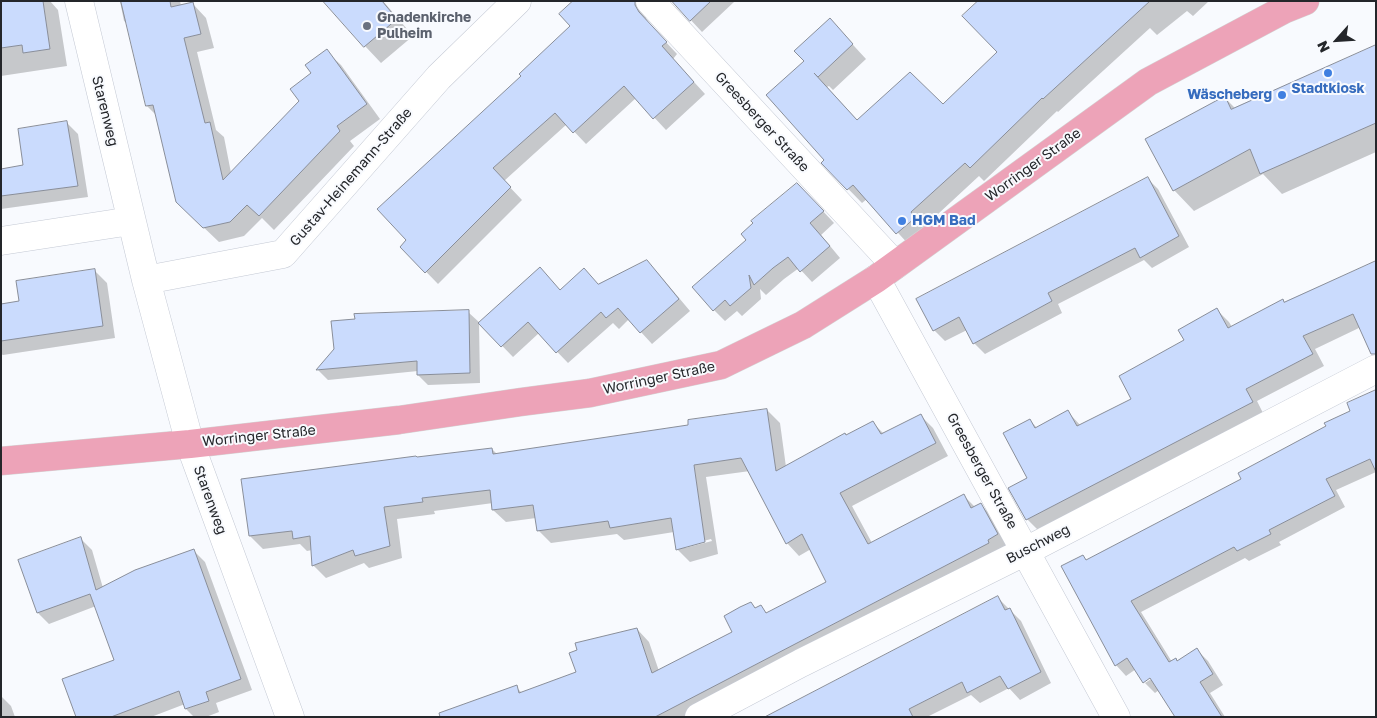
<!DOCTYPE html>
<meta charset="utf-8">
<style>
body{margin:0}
#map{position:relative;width:1377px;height:718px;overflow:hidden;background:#f8fafe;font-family:"Golos Text",sans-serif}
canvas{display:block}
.frame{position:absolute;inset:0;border:2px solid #24262a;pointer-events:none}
.north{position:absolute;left:1312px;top:15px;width:50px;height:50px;-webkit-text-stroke:4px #f8fafe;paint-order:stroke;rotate:244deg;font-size:14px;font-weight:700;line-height:20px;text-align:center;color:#24262a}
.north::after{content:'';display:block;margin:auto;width:18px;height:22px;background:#24262a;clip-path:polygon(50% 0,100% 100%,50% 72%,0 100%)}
</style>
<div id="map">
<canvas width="1377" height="718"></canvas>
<div class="frame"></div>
<div class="north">N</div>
</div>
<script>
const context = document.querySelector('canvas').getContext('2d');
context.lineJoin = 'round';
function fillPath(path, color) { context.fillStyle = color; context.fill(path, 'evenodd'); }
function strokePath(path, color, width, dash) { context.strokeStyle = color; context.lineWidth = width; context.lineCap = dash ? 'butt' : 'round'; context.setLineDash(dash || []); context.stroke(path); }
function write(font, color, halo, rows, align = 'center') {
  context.font = font + ' "Golos Text",sans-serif'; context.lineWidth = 4; context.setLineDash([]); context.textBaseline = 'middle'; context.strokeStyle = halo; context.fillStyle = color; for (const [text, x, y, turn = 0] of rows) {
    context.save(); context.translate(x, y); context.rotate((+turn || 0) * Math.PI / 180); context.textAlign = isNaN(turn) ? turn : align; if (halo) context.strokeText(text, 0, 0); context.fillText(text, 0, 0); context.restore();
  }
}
fillPath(new Path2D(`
 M1,1H50L58,10L67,66L1,76Z
 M120,1H180L181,6L192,3L206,18L214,48L197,52L216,130L224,137L231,173L301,101L313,74L326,51L341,65L380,119L350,141L354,146L274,230L262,218L244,236L219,242L177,202L157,116L147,106L128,24L124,21Z
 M325,1H383L413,36L381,63L365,46Z
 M575,1H651L646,9V18L650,25L677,54L673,59L705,94L666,130L636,98L586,144L567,124L504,181L522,200L438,284L402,247L523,76L572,26Z
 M673,1H733L734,2L702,32Z
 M980,1H1209L1193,16L1187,11L1157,35L1150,28L1058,112L1057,111L984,181L979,176L924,227L928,232L911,247L867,199L862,203L823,163L826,161L806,61L843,34L866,59L833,90L829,86L827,87L858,121L943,106L999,52Z
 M1376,46V152L1282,194L1263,174L1194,211L1174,190L1225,98L1235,108Z
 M67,123L78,134L88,197L1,209V170L25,166Z
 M1147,178L1158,189L1189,247L1152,268L1144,260L1058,304L1062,313L985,354L974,343L967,330L945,341L934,330Z
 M808,195L834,223L821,235L840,258L812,282L799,268L784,279L766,295L760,289L761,299L742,316L737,311L725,321L714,310Z
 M646,262L658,273L690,311L652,344L629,319L619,329L613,323L568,363L539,333L513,357L479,322L480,383L428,385L418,375V371L328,380L318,370L336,349L468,312L480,323L560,291L599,285Z
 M1376,262L1361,327L1315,349L1324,366L1257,401L1264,415L1039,531L1027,519L1030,420L1037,428L1068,412L1081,426L1133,399L1185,341L1217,310L1229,322L1232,327L1283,300L1285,303Z
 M94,270L107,283L115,338L3,355L1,354V306L21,303Z
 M1376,392V472L1336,490L1345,507L1279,542L1281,545L1249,561L1245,558L1141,612L1172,662L1175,659L1178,662L1197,650L1208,661L1223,685L1210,693L1225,717H1176L1159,690L1155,693L1145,683L1156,676L1145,680V682L1136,669L1126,676L1116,665L1083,556L1087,561L1243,479L1352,412Z
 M767,410L780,423L786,467L873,423L884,434L920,415L933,428L948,456L852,506L872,543L964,496L975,507L980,504L993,517L1010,547L692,717H465L516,687L522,693L577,673L637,629L649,642L659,671L734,632L751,603L756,609L760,607L768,614L828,582L811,549L799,556L787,543L750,471L706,477L718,554L690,562L677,549L674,532L624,540L617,534L551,543L538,530L536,518L506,522L493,510V503L434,511L435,514L397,519L402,558L369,568L364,563L326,578L313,565L312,550L307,551L300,544L263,549L250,536L417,458L492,449L497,454L689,426ZM711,539L712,541L685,548V546Z
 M81,539L92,550L103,588L194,551L205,562L252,690L216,703L219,712L206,717H194L186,709L185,704L151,717H77L115,661L96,606L49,624L38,613Z
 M997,597L1021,621L1051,683L1020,700L1009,688L980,703L971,695L927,717H896Z
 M1,696L11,706L15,717H1Z`), '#0003');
const building = new Path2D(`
 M1,1H43L50,49L23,53L22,45L1,48Z
 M121,1H170L171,7L193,2L201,34L184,38L205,123L210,122L223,180L299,101L290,89L311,73L305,65L327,49L367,104L337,126L340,131L259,216L247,205L230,222L203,228L176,202L153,105L146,106Z
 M323,1H382L397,19L364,47Z
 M573,1H635V5L639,12L667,42L662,46L694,82L653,119L624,86L573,133L555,113L493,168L511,187L425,273L400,247L406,240L377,209L521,76L519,74L570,26L559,14Z
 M672,1H711L690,21Z
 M978,1H1150L1043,99L1042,98L970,168L965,163L911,212L915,218L896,234L853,185L847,190L821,163L824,160L766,95L804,61L794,51L830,18L853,44L818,77L814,73L857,120L910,72L943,104L997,52L962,16Z
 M1376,45V123L1260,174L1250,149L1173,191L1145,139L1225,96L1231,109Z
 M67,121L78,186L1,196V169L23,165L18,129Z
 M1148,177L1179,236L1140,258L1135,248L1048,293L1052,301L973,344L959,317L933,331L916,299Z
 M797,183L824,211L810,223L830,246L800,272L788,257L773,268L754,285L749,275L751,288L730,306L725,300L713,311L692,287L746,240L741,234L753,223L751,221Z
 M647,260L679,299L640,333L618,308L606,318L601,312L556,353L528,322L501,347L478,323L540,267L560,290L584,268L598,284Z
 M1376,261V354H1371L1353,314L1303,336L1313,354L1246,389L1253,402L1026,520L1008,488L1027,478L1003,433L1030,419L1035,428L1068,410L1077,426L1131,399L1119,376L1184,340L1178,330L1217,308L1228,328L1283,299L1284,302Z
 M95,269L103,326L1,341V304L19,301L16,281Z
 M469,310L470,373L417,375V361L316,370L334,349L331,321L355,319L354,314Z
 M1376,390V472L1370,459L1326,479L1335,496L1269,530L1271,534L1237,551L1234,547L1131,601L1169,662L1176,658L1177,661L1197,648L1213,674L1200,682L1222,717H1175L1150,678L1143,683L1127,658L1115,666L1061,566L1083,555L1086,560L1241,479L1238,473L1326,426L1324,423L1350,411L1347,403Z
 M767,409L776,471L845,433L846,435L873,421L881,434L921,414L936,443L840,493L868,544L964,494L971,508L981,503L998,534L988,540L989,543L655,717H440L439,713L517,685L519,693L576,672L569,653L577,650L575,643L637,628L652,673L732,632L724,616L740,607L751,602L755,608L761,605L766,613L826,582L802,534L786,544L741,458L694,465L705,542L676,550L671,518L610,528L608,521L537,531L533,505L492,510L490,490L422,498L423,502L384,507L390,546L355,556L353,550L312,566L310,536L293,539L292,531L249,536L241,479L416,456L417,457L492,448L493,454L688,425V420Z
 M81,537L96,590L135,570L194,549L241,679L206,692L209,701L185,709L179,691L111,717H76L62,679L114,660L90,594L37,613L18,560Z
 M998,596L1005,610L1010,608L1041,672L1008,689L1000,676L967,693L962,682L909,709L913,717H765Z`);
fillPath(building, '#cadbfd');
strokePath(building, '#898e99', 1);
const minor = new Path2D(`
 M79,1L146,280L190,444L290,717
 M650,1L895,265
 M1,241L131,221
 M876,279L1116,717
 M146,280L283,254L439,77L517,1
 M699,717L801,663L1026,551L1376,369`);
const major = new Path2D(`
 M1,461L190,444L399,420L521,402L590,393L721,365L803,325L876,279L1148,82L1285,9L1305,1`);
strokePath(minor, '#c4c9d4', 29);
strokePath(major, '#d3d4d4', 29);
strokePath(minor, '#fff', 28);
strokePath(major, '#eda3b8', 28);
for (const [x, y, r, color] of [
 [367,26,5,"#6b7280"],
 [1328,73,5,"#3f7fe0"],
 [1282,95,5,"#3f7fe0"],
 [902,221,5,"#3f7fe0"]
]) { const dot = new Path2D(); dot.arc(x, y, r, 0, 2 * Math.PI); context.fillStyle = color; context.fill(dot); strokePath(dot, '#f8fafe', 2); }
write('bold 14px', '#5b616d', '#f8fafe', [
 ["Gnadenkirche",377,18],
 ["Pulheim",377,34]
], 'left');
write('bold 14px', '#366cbe', '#f8fafe', [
 ["Stadtkiosk",1328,89],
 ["Wäscheberg",1272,95,"right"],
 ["HGM Bad",912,221,"left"]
]);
write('14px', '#24262a', '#f8fafe', [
 ["Starenweg",105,111,76],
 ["Greesberger Straße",762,122,47],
 ["Worringer Straße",1033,165,-36],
 ["Gustav-Heinemann-Straße",351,177,-49],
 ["Worringer Straße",659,378,-12],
 ["Worringer Straße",259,436,-6],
 ["Greesberger Straße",982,471,61],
 ["Starenweg",210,500,70],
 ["Buschweg",1038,544,-27]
]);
</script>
